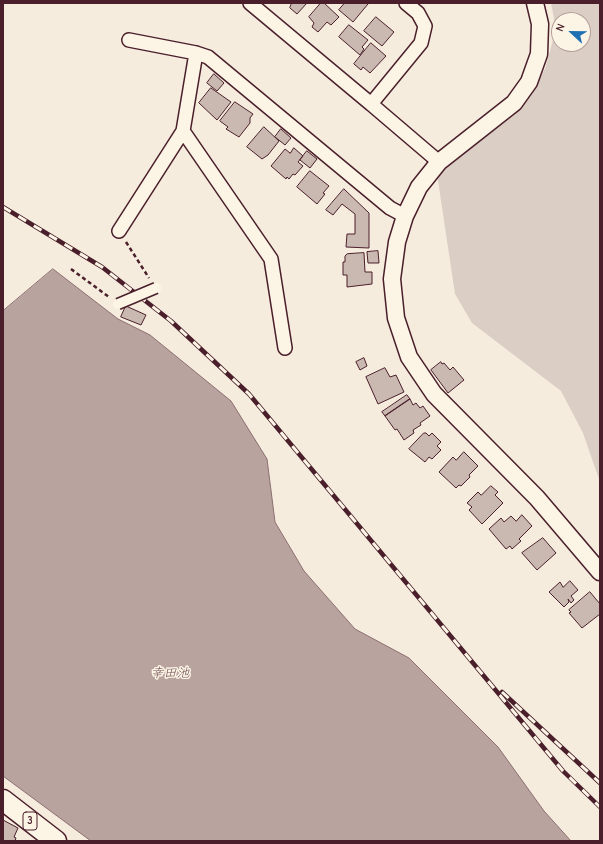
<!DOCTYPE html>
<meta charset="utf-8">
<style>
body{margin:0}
#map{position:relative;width:603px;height:844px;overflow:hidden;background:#f5ecde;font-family:"Comic Neue",sans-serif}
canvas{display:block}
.frame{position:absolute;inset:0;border:4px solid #4a1f2b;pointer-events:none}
.north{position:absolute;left:551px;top:12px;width:40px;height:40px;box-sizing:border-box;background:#fcf5e5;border:1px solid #b59f9b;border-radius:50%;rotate:292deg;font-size:11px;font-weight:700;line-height:16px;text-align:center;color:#4a1f2b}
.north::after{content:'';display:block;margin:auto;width:14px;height:18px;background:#1f6fb2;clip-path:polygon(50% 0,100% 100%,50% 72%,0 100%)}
</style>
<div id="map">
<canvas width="603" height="844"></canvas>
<div class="frame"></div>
<div class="north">N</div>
</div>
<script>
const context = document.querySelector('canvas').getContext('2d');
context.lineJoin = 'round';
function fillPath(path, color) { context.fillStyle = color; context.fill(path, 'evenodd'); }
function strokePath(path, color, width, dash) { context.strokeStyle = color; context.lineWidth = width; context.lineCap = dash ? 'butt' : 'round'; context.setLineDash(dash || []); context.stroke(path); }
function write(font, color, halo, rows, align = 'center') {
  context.font = font + ' "Comic Neue","Klee One",sans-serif'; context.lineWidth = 3; context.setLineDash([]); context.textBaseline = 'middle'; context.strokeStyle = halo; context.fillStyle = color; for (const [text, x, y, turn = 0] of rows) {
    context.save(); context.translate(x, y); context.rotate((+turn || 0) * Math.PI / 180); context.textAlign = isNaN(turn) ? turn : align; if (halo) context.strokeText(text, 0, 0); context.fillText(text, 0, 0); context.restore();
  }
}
fillPath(new Path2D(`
 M551,3H600V482L583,433L561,391L472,323L455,294L437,174L516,114L545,69L556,29ZM559,20H583V44H559Z`), '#dbcec4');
const water = new Path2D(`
 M53,269L118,319L150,335L231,401L267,459L275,522L304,571L355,629L409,658L498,747L544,811L571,841H91L3,776V311Z`);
fillPath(water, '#b8a39e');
strokePath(water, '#8c6e70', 1);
const building = new Path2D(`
 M292,3H307L297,14L290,8Z
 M321,3H324L339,17L331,25L327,22L318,32L312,27L314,23L309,17Z
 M345,3H366L368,4L353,22L339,10Z
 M376,17L394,32L382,46L364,31Z
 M349,25L368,40L362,47L364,49L360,55L339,37Z
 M371,43L386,56L370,73L363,67L361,70L354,64Z
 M214,74L224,83L217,91L207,83Z
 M211,88L231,102L217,120L199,103Z
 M235,102L253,114L250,118V123L239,137L226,129L228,127L220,121Z
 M264,127L279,141L268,155L262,159L247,147Z
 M281,129L291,138L285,145L275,137Z
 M294,148L303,156L298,162L303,166L295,175L293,174L289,179L287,177L286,179L271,166L285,149L290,153Z
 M307,151L317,159L310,168L300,160Z
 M310,171L329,186L323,193L325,194L317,204L297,187Z
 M344,189L369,213V248L346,247L347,234H355V214L342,204L333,215L326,210Z
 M378,251L379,263H368L367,252Z
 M364,253L365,272H372V284L347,287V275H343V262H345V256L347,254Z
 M126,306L146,315L141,325L121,317Z
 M364,358L367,366L360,370L356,362Z
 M441,362L442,364L444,363L450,370L453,367L464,380L448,393L431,370Z
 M385,368L390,377L396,375L404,392L378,404L366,377Z
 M407,395L410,399L385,416L382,412Z
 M410,399L413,405L416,403L420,408L423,406L430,416L420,423L421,425L413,430L414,433L404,440L397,429L395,430L385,416Z
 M424,433H426L429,436L432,433L441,442L437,446L441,450L432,459L429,457L425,462L409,449Z
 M464,452L478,466L469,475L470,477L461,486L459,485L456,488L439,472L453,457L456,460Z
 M491,486L498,492L495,495L503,503L482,524L469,510L472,507L467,503L478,492L481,495Z
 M522,515L532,526L519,539L521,541L512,549L510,546L506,549L489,529L501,518L504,522L511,516L516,521Z
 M543,538L556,553L537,570L522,553Z
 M570,581L578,590L571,596L574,600L571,603L568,599L569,602L564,607L549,592L560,582L563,587Z
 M590,592L600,604V614L582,628L569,613L571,612L569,610Z
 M3,820L18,828L14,837L16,838L15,841H3Z`);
fillPath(building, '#cab9b1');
strokePath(building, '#4a1f2b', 1);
const minor = new Path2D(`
 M250,3L371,104
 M406,3L418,13L425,26L421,43L371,104L439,162
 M129,40L196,53L208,57L390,208L405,216
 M196,53L183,131L271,259L285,348
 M119,231L183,131`);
const tertiary = new Path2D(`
 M535,3L540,24L539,54L529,82L514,103L439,162L419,187L405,216L397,242L392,279L396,318L409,357L434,394L537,498L600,572`);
const primary = new Path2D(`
 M3,800L56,841`);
strokePath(minor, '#4a1f2b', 16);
strokePath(tertiary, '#4a1f2b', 19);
strokePath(primary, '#4a1f2b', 23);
strokePath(new Path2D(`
 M126,242L149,278
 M71,269L109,297`), '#4a1f2b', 2.5, [4, 3]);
strokePath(minor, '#fcf5e5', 13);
strokePath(tertiary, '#fcf5e5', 16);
strokePath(primary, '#fcf5e5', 20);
const rail = new Path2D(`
 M3,207L102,267L171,321L249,394L563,771L600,807
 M502,692L600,783`);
strokePath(rail, '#4a1f2b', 4.5);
strokePath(rail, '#fcf5e5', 3, [9]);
const pedestrianBridge = new Path2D(`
 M118,304L156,288`);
strokePath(pedestrianBridge, '#4a1f2b', 13, []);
strokePath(pedestrianBridge, '#fcf5e5', 10);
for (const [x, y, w] of [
 [30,821,14]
]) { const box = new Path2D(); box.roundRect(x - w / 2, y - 9, w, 18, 3); context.fillStyle = '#fcf5e5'; context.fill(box); strokePath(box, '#4a1f2b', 1); }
write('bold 11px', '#4a1f2b', null, [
 ["3",30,821]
]);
write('italic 13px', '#704d53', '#fcf5e5', [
 ["幸田池",170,673]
]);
</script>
